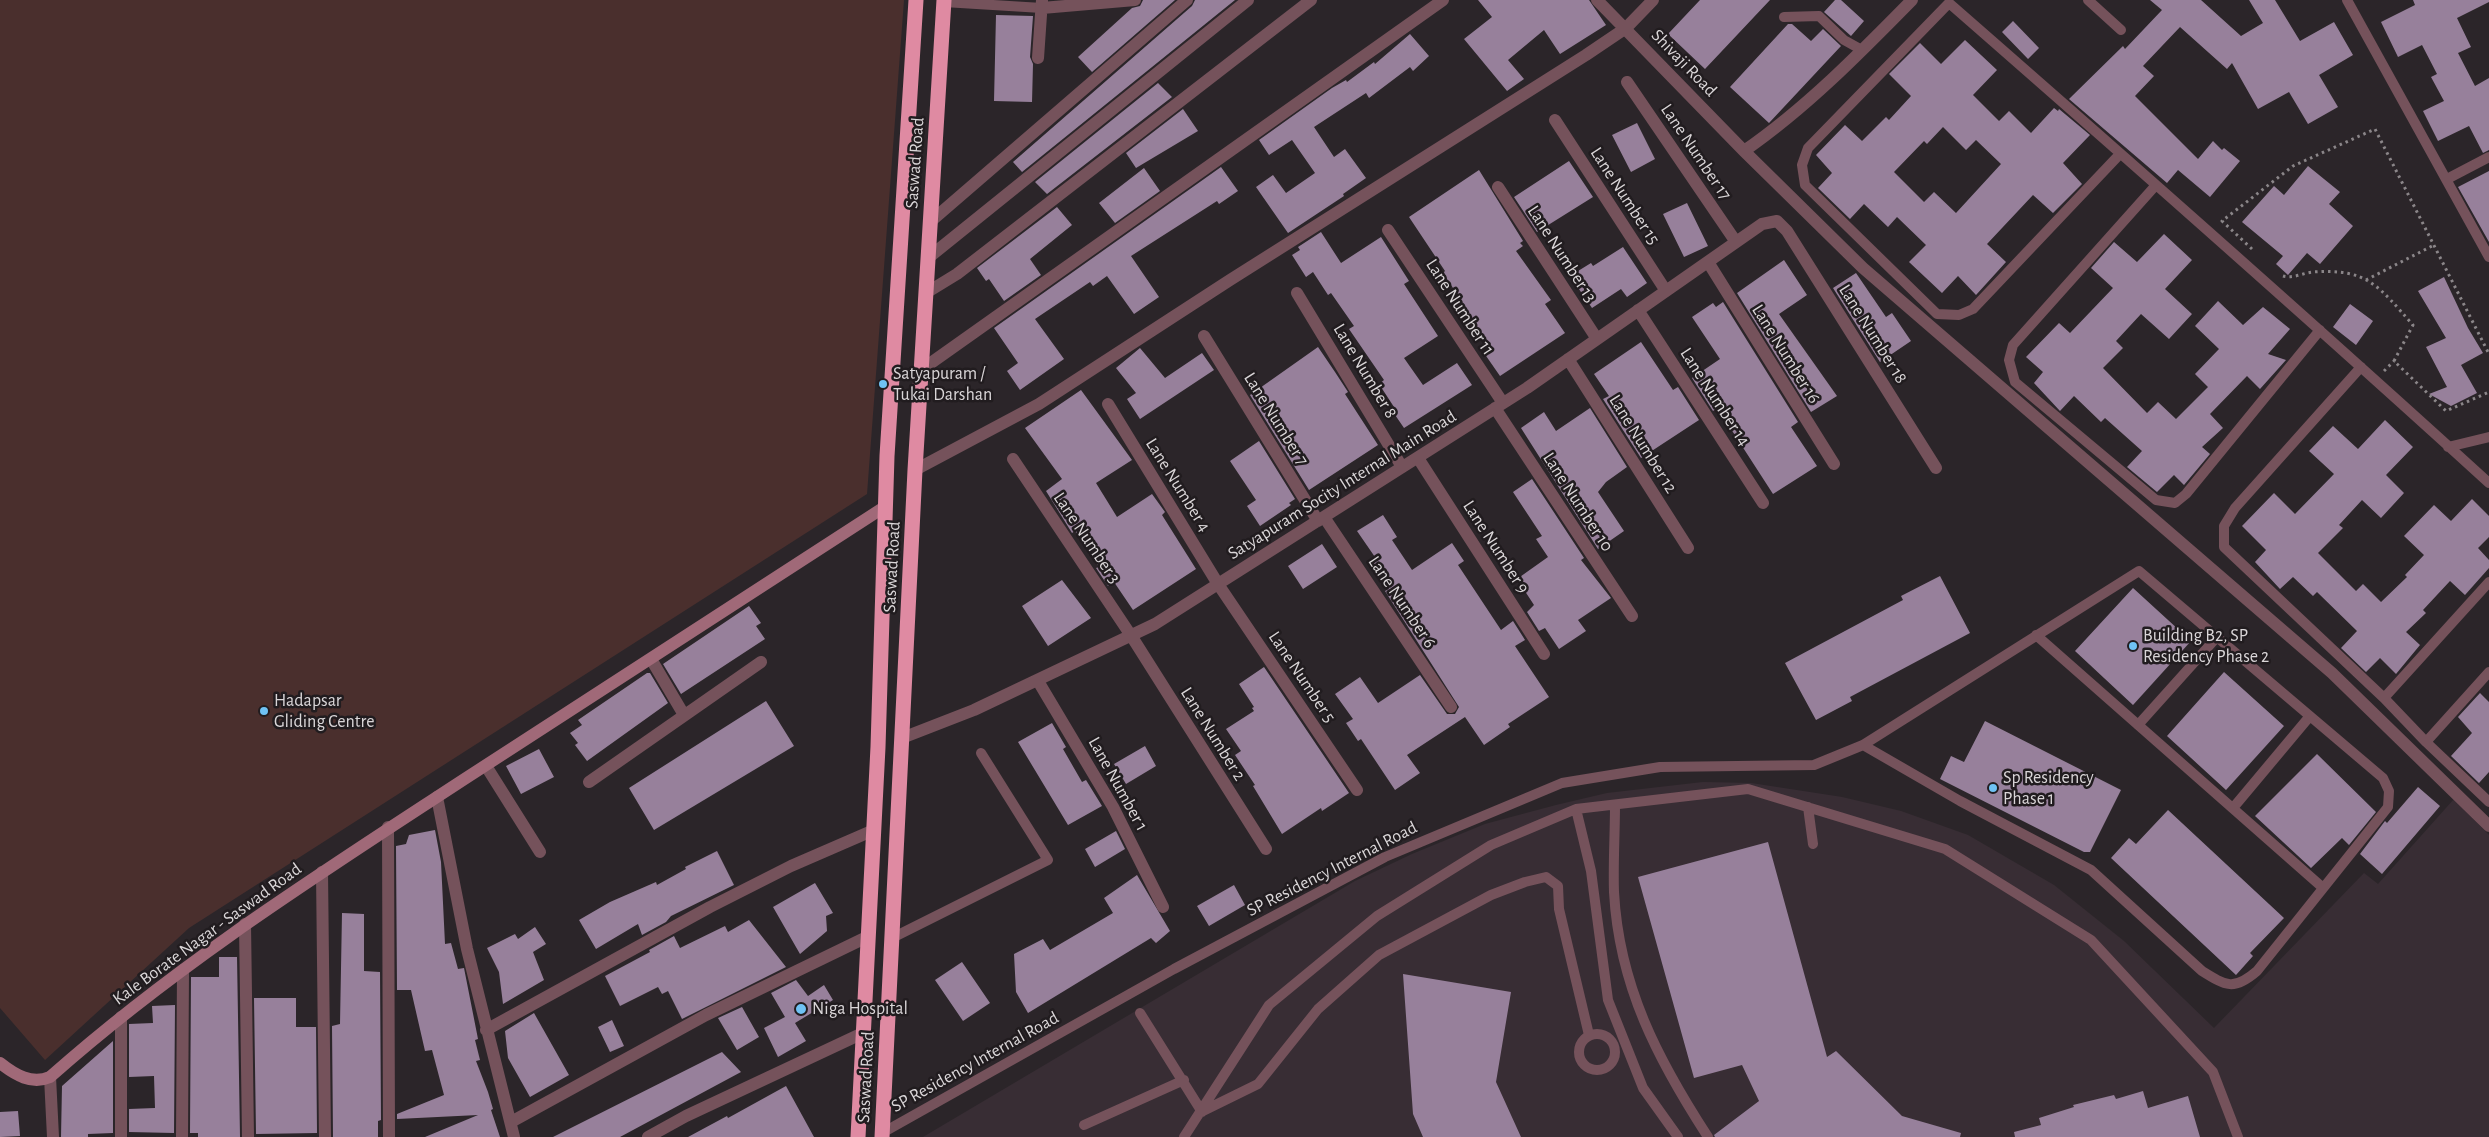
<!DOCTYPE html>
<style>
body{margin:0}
canvas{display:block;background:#2b2529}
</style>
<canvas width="2489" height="1137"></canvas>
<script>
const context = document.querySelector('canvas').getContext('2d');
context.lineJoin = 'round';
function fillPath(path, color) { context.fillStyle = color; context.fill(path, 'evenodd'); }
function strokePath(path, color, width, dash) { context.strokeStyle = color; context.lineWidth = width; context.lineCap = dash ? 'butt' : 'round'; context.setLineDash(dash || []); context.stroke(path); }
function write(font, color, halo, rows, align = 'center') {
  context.font = font + ' "Alegreya Sans",sans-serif'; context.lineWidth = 5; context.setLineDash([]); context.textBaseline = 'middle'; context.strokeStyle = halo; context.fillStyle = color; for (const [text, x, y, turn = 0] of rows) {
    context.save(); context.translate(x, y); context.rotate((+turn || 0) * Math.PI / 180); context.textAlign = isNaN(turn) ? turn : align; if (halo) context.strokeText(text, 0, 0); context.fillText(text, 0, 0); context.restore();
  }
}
fillPath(new Path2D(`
 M1703,782L1751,783L1842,797L1901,811L1968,835L2054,885L2124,941L2214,1028L2364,873L2378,884L2454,799L2489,835V1137H923L1355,881L1412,854L1485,824L1556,805L1607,793Z`), '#382d34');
fillPath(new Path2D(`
 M0,0H904L867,494L189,928L45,1060L0,1008Z`), '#4a2f2d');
fillPath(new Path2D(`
 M1143,0H1175L1092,72L1078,57L1132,8L1140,6Z
 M1195,0H1235L1022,172L1013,162L1192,6Z
 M1478,0H1589L1606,25L1560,54L1544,30L1508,60L1524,79L1507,91L1464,39L1492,17Z
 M1700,0H1770L1705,69L1668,34Z
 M1835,0H1841L1864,21L1851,36L1824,12Z
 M2150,0H2201L2241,36L2263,23L2249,0H2275L2300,41L2334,22L2353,55L2319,75L2338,107L2308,124L2289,92L2258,109L2232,63L2227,69L2180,27L2143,66L2154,76L2135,96L2198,159L2213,141L2222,150L2224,148L2240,161L2210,197L2178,170L2167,183L2069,99L2123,46L2125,49L2162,10Z
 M2413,0H2489V2L2457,18L2471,47L2458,53L2475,86L2489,78V150L2483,153L2469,126L2438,141L2423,111L2444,101L2431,77L2437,74L2422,45L2398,57L2381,22L2415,5Z
 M996,15L1033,16L1030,57L1033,64L1032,102L994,101Z
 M2013,21L2039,48L2028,59L2002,32Z
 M1788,24H1792L1811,41L1823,29L1841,46L1769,123L1730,87Z
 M1410,34L1429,56L1413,71L1410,67L1369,98L1366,93L1314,127L1334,157L1345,149L1366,178L1343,194L1344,196L1288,233L1256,187L1273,175L1286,193L1315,173L1292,140L1269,155L1259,140L1332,88L1346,80L1347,82L1374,62L1375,64Z
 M1965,40L1997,70L1973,95L1999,121L2009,111L2031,133L2054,108L2058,111L2059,109L2090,135L2063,163L2082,184L2053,213L2033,195L1987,244L2006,262L1976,295L1958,276L1942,293L1909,262L1926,245L1897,217L1888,227L1864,204L1850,219L1818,188L1832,173L1816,155L1845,125L1862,141L1886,117L1889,120L1911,96L1889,74L1920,43L1941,64ZM1943,127L1966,150L1976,140L2001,164L1956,213L1934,192L1924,202L1894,172L1924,141L1927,144Z
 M1158,83L1172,97L1047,194L1035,182Z
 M1183,109L1198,131L1136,168L1126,153Z
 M1637,123L1655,159L1631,172L1612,135Z
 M1569,161L1593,197L1537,232L1514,197Z
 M2308,166L2340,192L2329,204L2353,226L2320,264L2307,253L2288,275L2276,264L2283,256L2242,222L2274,186L2284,195Z
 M1221,167L1238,191L1219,204L1217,201L1131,256L1159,297L1134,314L1107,276L1093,286L1090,282L1035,319L1064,359L1020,390L1007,371L1018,363L994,328Z
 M1144,168L1160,191L1115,223L1099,203Z
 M1479,170L1523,241L1520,243L1523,246L1516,251L1551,300L1545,304L1565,333L1500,376L1484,353L1490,349L1456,300L1459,297L1443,273L1445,271L1409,217Z
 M2489,171V242L2458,187Z
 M1687,203L1708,246L1684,257L1663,214Z
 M1057,207L1072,225L1030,259L1041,275L1004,301L989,279L986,281L977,268Z
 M1321,232L1341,263L1381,237L1409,281L1404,284L1438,336L1404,358L1423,385L1457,363L1472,385L1404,428L1391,409L1394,407L1379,384L1384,380L1349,329L1354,326L1331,293L1328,295L1313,272L1306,277L1292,255L1300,250L1298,247Z
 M2164,234L2192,260L2165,289L2192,314L2169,339L2141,314L2116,341L2123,348L2103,368L2147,413L2158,402L2176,419L2208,387L2195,374L2219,349L2195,326L2218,301L2243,325L2263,307L2290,329L2268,354L2286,360L2260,389L2247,376L2210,414L2223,428L2202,447L2210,454L2184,485L2174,475L2157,492L2127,467L2142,451L2105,418L2101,422L2074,396L2060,411L2034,383L2043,372L2026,357L2059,323L2070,333L2113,288L2091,268L2114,242L2137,262Z
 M1623,247L1647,283L1627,297L1621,289L1592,308L1570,276L1591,263L1593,266Z
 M1784,260L1807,295L1779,314L1837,396L1811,412L1737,293Z
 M1856,273L1886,317L1892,313L1911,341L1880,362L1833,288Z
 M2444,277L2468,328L2483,353L2461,365L2477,393L2451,406L2429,394L2447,387L2426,347L2446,338L2418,291Z
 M1723,302L1798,422L1791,427L1817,466L1773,494L1720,412L1716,409L1713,411L1692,378L1720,359L1692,317L1713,303L1716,307Z
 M2350,304L2373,321L2356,345L2333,327Z
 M1641,342L1673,390L1678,387L1699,420L1641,458L1603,399L1609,396L1594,374Z
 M1318,347L1335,372L1348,392L1345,394L1378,445L1309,490L1250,395Z
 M1140,348L1165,378L1202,353L1214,370L1140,419L1127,399L1136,393L1116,368Z
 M1081,390L1132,460L1096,483L1117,517L1152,494L1165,512L1162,515L1196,569L1133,610L1114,582L1108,586L1096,568L1099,567L1075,531L1072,533L1046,491L1062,479L1025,428Z
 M1590,408L1627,467L1606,482L1598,492L1624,531L1598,549L1521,428L1544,412L1556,431Z
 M2385,420L2413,447L2386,475L2404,493L2381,518L2362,500L2339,525L2343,528L2318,553L2356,591L2363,584L2381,602L2407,577L2405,575L2424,555L2404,536L2434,505L2451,521L2472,499L2489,516V537L2478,548L2489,560V568L2465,595L2450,581L2423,610L2426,613L2406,632L2420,645L2396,674L2380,658L2366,672L2341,648L2357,631L2317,592L2313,596L2293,577L2280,589L2255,562L2266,550L2242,526L2274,493L2295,514L2334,474L2309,451L2333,426L2358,449Z
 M1259,441L1295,499L1289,503L1291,505L1260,526L1247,506L1256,500L1230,461Z
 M1532,479L1584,558L1581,560L1611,598L1578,620L1586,631L1559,649L1545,628L1539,631L1527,612L1534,605L1517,579L1548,557L1536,539L1542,536L1513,492Z
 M1383,515L1397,537L1392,540L1412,570L1452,543L1464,561L1458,565L1501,630L1513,621L1525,640L1515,646L1549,697L1508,724L1510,727L1484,745L1465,717L1407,755L1420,773L1395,790L1361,739L1358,741L1346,723L1353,719L1335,694L1360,677L1378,703L1420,675L1447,714H1455L1459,707L1385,591L1389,589L1372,564L1377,560L1357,531Z
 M1322,544L1337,567L1303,589L1288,566Z
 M1940,576L1970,633L1850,697L1852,701L1816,720L1785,663L1903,600L1901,596Z
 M1062,580L1091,618L1048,646L1022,606Z
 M2133,588L2191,641L2133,705L2075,651Z
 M749,606L761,623L756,626L765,639L681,694L663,664Z
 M1264,667L1349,793L1322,811L1321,808L1282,834L1253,786L1255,785L1235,755L1241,751L1226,729L1254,711L1252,708L1254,707L1239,684Z
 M2224,672L2284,726L2226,790L2167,736Z
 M647,673H650L668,703L587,761L575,745L578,743L570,733L582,725L578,720Z
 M2480,693L2489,702V772L2479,783L2451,756L2472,733L2458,717Z
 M766,701L794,746L654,830L629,788Z
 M1985,721L2121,790L2090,852H2084L1940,779L1951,756L1964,762Z
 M1052,723L1066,747L1063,749L1082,782L1086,780L1102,806L1068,825L1018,742Z
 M1145,746L1156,766L1126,784L1114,764Z
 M539,749L554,777L521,794L506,766Z
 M2317,754L2376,812L2349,845L2342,838L2311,868L2255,816Z
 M2418,787L2440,806L2382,874L2360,854L2385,821L2387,823Z
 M2168,810L2284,918L2250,953L2253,956L2236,975L2111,858L2129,838L2136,844Z
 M435,830L441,862L445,944L451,943L458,969L464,968L478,1039L475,1040L480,1060L476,1061L488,1092L493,1109L491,1110L500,1137H425L478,1115L397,1119V1114L444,1095L432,1050L425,1051L411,990H397L396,846L406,844L409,835Z
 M1116,831L1125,849L1095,867L1085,849Z
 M1768,842L1827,1057L1836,1051L1902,1116L1961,1133L1960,1137H1715L1714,1135L1759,1101L1742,1065L1694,1078L1638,877Z
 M717,851L734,885L671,916L666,922L642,935L638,924L596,949L579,920L610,902L656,882L657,885L686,869L685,867Z
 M1137,875L1170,931L1156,943L1151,938L1028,1013L1016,992L1014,954L1043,939L1050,950L1113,913L1104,898Z
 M815,883L833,913L826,916L827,931L800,954L773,907Z
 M1234,885L1245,905L1209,926L1197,906Z
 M342,913L364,914V971L380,972L381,1120L378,1121V1137H333L332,1026L340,1024Z
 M749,920L786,967L682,1019L668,991L662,994L658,987L620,1006L605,976L650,952L649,950L674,936L680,948L725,926L728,932Z
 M535,927L546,944L533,952L544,980L503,1004L499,972L487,948L515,934L518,939Z
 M219,957H237L240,1137H198V1133H190L191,977H219Z
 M962,962L990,1003L963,1021L935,980Z
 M1403,974L1511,992L1496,1082L1521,1137H1423L1413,1114Z
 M796,980L808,996L824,985L833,1000L795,1023L806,1041L778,1057L764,1028L785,1017L771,993Z
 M254,998H296V1027H316L317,1133L256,1134Z
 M175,1005L174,1133L129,1132V1109L155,1108L154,1076L129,1077V1024L153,1023L152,1006Z
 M742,1007L759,1037L737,1050L718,1018Z
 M534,1013L569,1075L530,1097L508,1058L505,1031Z
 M612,1020L624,1046L610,1052L598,1027Z
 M113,1041V1133L88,1134V1137H61L62,1086Z
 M722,1052L741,1072L620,1137H553Z
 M786,1086L814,1137H688L727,1116L728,1118Z
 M2143,1091L2148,1108L2188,1096L2200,1137H2015L2014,1132L2041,1125L2039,1118L2074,1107L2073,1105L2114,1095L2116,1099Z
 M18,1111L20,1136L0,1137V1112Z`), '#97809b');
strokePath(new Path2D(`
 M2252,249L2222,221L2293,166L2375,129L2489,354
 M2283,276C2292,279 2303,273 2313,272C2368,268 2379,287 2413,325L2394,361L2446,411L2489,392
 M2366,280L2434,245
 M2384,371L2394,361`), '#8b8689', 3, [2.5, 4]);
strokePath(new Path2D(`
 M2088,0L2121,30
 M2347,0L2489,257
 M944,2L1042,8
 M1784,17L1819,16L1844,40L1862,50
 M2120,154L1973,309L1959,315L1937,314L1805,185L1802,165L1808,148L1949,3C2131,162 2311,321 2489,483
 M2447,179L2489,157
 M2156,185L2013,345L2009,360L2015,382L2156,500L2175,503L2186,494L2320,330
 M2361,367L2235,508L2224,526V547L2384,698L2489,582
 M2448,447L2489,437
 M2036,635L2322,887
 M2489,672L2426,742L2489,802
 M2384,698L2426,742
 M2138,725L2217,637
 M1615,805C1615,834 1613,863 1614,892C1619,986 1658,1060 1708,1137
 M1808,807L1813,844
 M2233,808L2310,716
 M1576,809L1591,871L1608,1000L1643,1088L1678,1137
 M892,938L1048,860L981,753
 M1140,1013L1202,1112
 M1579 1052a18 18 0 1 1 36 0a18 18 0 1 1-36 0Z
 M1203,1111L1258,1084L1318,1009L1379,955L1491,895L1525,882L1546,877L1558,886L1559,909L1589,1035
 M1084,1125L1184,1080
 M882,1133L1174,969L1385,857L1562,783L1660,767L1814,765L1863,745L2139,571L2383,778L2389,791L2388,807L2257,971C2234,991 2226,986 2202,971L2091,870L1960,801L1863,745
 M1184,1137L1269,1005L1377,916L1491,845L1576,809L1748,789L1945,849L2091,940L2213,1072L2238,1137`), '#75525b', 10);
strokePath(new Path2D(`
 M1597,0L1744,151L1863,268L2332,673L2489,826
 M1042,8L1135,0
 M1038,58L1042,0
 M1627,82L1736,242
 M1555,120L1666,291
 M1744,151C1806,108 1859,54 1912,0
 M1498,187L1597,339
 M930,222L1187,0
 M1388,230L1503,403
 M928,258L1248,0
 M1708,262L1834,464
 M926,293L957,274L1311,0
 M1297,293L1402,467
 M1638,310L1763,503
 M1204,336L1318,521
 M1568,359L1688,548
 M921,370L1443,0
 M1108,404L1218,584L1357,790
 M1495,408L1632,616
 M1418,458L1544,654
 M1013,459L1132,637L1266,849
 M915,470L1039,404L1230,280L1586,55L1626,28L1653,0
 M1324,517L1451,707
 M651,659L684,715
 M1038,681L1113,807L1163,907
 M902,738L974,710L1155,624L1527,388L1762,224L1777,221L1787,231L1936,468
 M486,766L540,852
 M589,782L761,662
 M437,797L467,949L514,1137
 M388,827L389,1137
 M322,872L325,1137
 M245,924L248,1137
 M486,1030L710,907L791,866L874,830
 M50,1077L53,1137
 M511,1122L706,1015L869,936
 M121,1137V1017
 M182,1137L183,970
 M648,1137L686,1116L863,1033`), '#75525b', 12);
strokePath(new Path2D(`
 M0,1063C15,1075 32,1085 50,1077C177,964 321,873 463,780C604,689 745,598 886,506`), '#a06978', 12);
strokePath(new Path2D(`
 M858,1137L878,747L887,456L916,0
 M882,1137L915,470L944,0`), '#df8aa2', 15);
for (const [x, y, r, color] of [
 [883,384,5,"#6fc2f4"],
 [2133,646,5,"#6fc2f4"],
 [264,711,5,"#6fc2f4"],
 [1993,788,5,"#6fc2f4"],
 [801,1009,6,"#6fc2f4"]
]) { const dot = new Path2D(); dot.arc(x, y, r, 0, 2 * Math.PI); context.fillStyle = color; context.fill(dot); strokePath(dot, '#211c1f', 2); }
write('18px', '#dad6d8', '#211c1f', [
 ["Shivaji Road",1684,63,46],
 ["Lane Number 17",1696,152,56],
 ["Saswad Road",915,163,-86],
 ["Lane Number 15",1625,196,57],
 ["Lane Number 13",1562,254,57],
 ["Lane Number 11",1460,307,57],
 ["Lane Number 18",1873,334,58],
 ["Lane Number 16",1786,354,58],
 ["Lane Number 8",1365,371,59],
 ["Lane Number 14",1715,397,57],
 ["Lane Number 7",1276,419,58],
 ["Lane Number 12",1643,444,58],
 ["Lane Number 4",1178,485,58],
 ["Satyapuram Socity Internal Main Road",1342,485,-32],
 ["Lane Number 10",1578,502,57],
 ["Lane Number 3",1087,538,56],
 ["Lane Number 9",1496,547,57],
 ["Saswad Road",892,567,-87],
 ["Lane Number 6",1402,602,56],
 ["Lane Number 5",1302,677,56],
 ["Lane Number 2",1213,734,58],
 ["Lane Number 1",1118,784,61],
 ["SP Residency Internal Road",1332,869,-27],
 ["Kale Borate Nagar - Saswad Road",207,934,-36],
 ["SP Residency Internal Road",975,1062,-29],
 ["Saswad Road",866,1077,-87]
]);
write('18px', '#dad6d8', '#211c1f', [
 ["Satyapuram /",893,374],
 ["Tukai Darshan",893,395],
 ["Building B2, SP",2143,636],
 ["Residency Phase 2",2143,657],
 ["Hadapsar",274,701],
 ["Gliding Centre",274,722],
 ["Sp Residency",2003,778],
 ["Phase 1",2003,799],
 ["Niga Hospital",812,1009]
], 'left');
</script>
